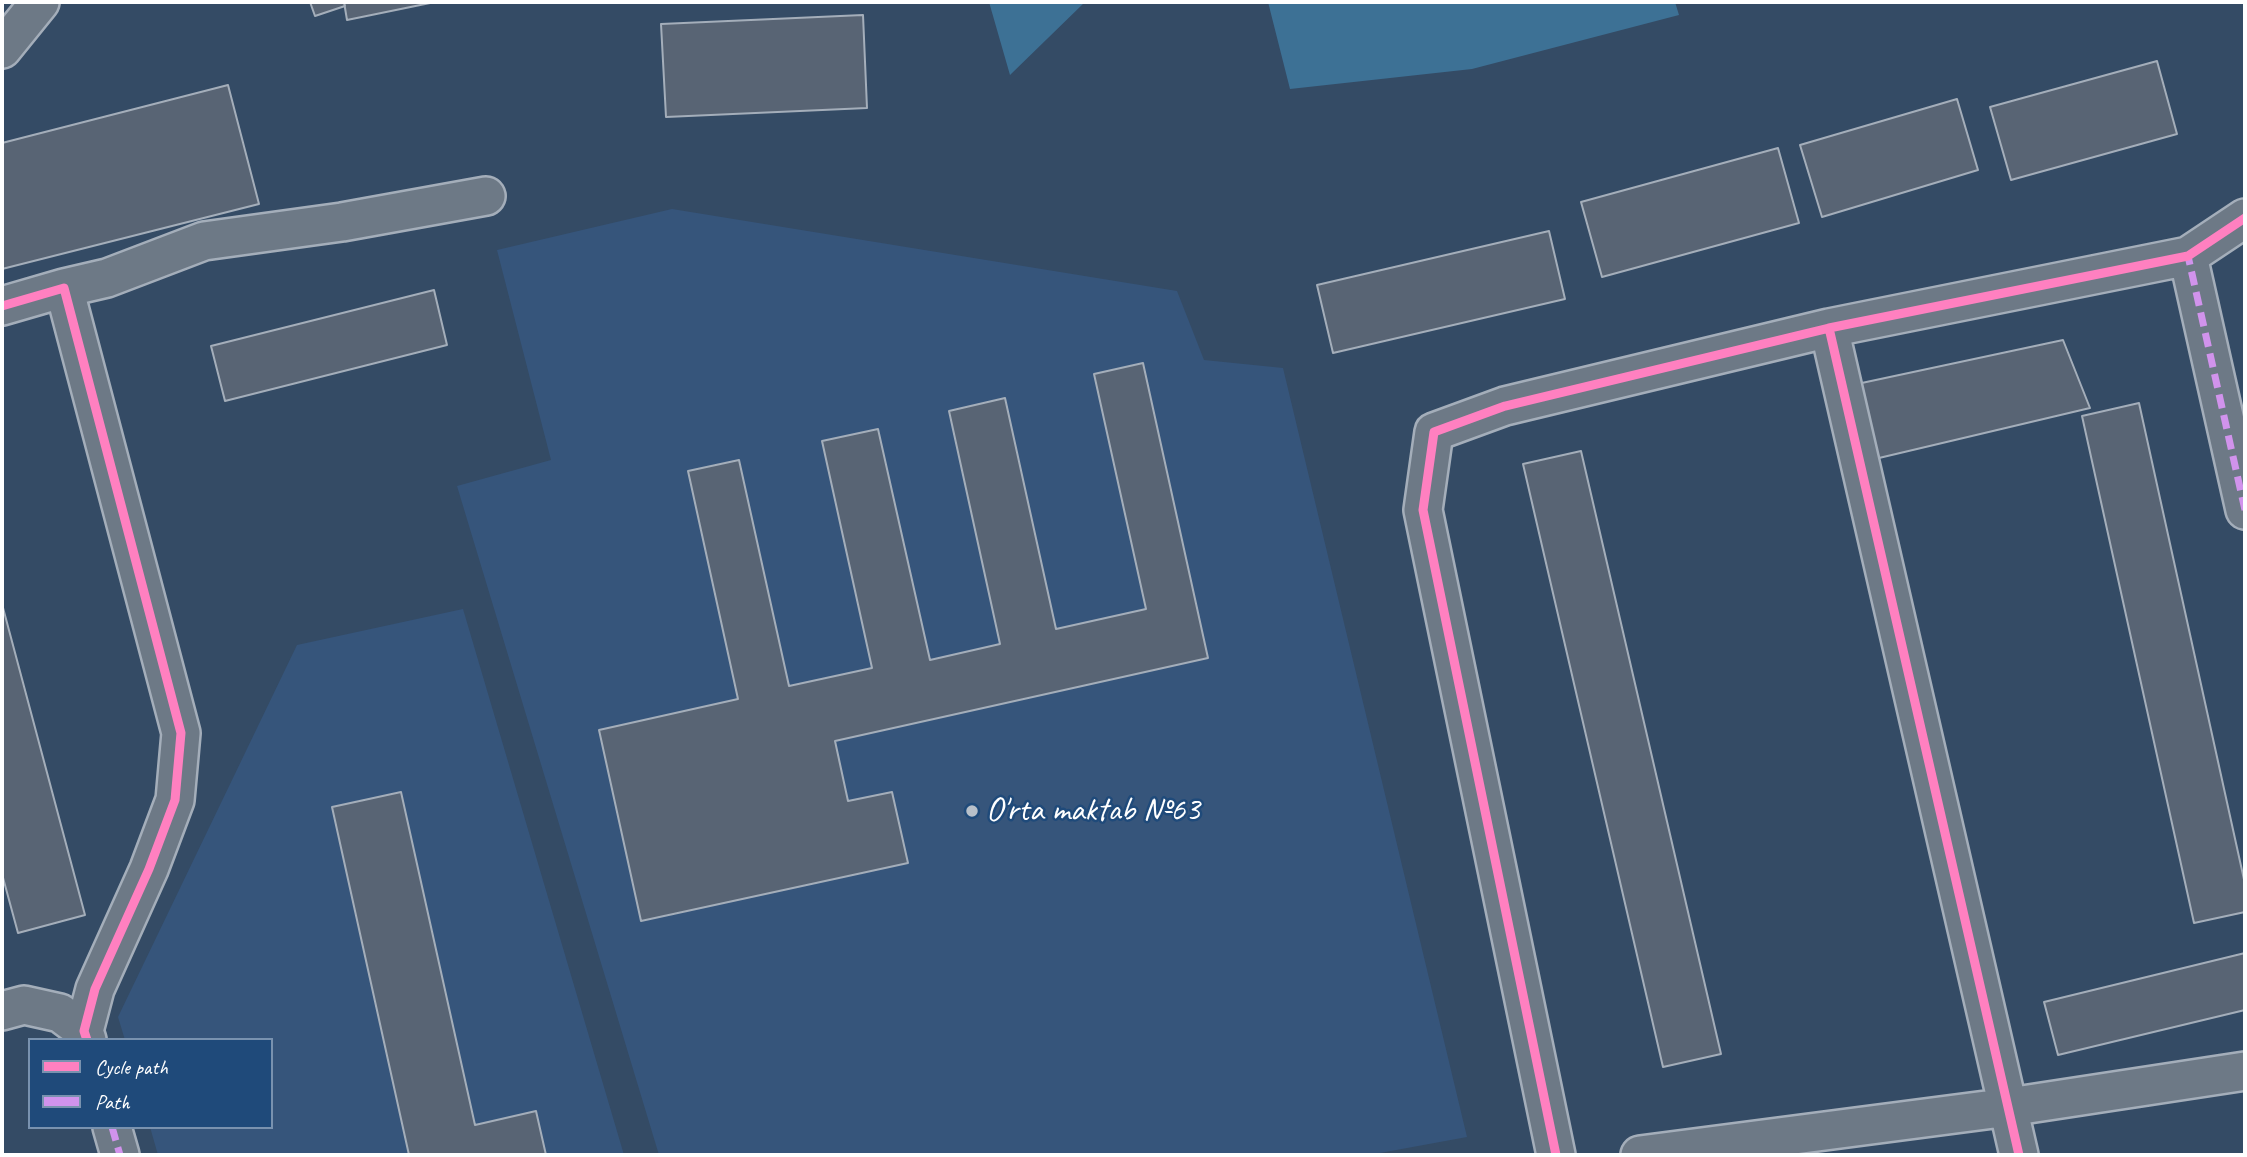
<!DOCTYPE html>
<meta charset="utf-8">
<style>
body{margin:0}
#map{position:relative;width:2247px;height:1157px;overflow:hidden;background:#344b65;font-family:Caveat,sans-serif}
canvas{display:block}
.frame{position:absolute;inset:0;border:4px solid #fff;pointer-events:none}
.legend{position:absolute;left:28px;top:1038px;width:245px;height:91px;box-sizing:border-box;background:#1f4a7a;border:2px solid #7992af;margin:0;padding:9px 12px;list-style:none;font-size:21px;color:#fff}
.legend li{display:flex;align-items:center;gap:14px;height:35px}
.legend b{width:35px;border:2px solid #7992af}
</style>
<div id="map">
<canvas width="2247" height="1157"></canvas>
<div class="frame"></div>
<ul class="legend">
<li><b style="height:9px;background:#ff80c0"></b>Cycle path</li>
<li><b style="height:9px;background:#d193ec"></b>Path</li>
</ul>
</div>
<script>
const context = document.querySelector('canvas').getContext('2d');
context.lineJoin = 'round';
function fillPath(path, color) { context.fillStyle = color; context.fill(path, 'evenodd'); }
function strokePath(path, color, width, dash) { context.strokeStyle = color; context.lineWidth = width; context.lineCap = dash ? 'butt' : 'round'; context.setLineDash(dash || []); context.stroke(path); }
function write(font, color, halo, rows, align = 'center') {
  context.font = font + ' Caveat,sans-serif'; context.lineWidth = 5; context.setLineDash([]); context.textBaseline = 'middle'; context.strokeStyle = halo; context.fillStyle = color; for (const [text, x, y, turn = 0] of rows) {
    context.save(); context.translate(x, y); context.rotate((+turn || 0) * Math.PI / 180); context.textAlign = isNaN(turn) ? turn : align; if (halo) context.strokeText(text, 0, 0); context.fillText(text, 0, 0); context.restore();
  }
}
fillPath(new Path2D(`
 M672,209L1177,291L1204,360L1283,368L1467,1137L1369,1155H659L457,486L551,460L497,250Z
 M463,609L624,1155H158L150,1127H271V1040H125L118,1017L297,645Z`), '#36557b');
fillPath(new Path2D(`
 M989,2H1085L1010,75Z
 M1268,2H1675L1679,15L1472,69L1290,89Z`), '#3d7195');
const building = new Path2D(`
 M310,2H344L345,6L315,16Z
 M344,2H435L347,20Z
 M863,15L867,108L666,117L661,24Z
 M2157,61L2177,134L2011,180L1990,107Z
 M228,85L259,204L2,269V143Z
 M1957,99L1978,170L1822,217L1800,145Z
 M1778,148L1799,223L1602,277L1581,202Z
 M1549,231L1565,299L1333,353L1317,285Z
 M434,290L447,345L225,401L211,346Z
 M2063,340L2090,408L1879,458L1857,384Z
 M1143,363L1208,658L835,741L848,801L892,792L908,863L641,921L599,730L738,699L688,471L739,460L789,686L872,668L822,441L878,429L930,660L1000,644L949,411L1005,398L1056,629L1146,609L1094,374Z
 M2139,403L2245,884V912L2194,923L2082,416Z
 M1581,451L1721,1054L1663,1067L1523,464Z
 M2,604L85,915L18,933L2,874Z
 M401,792L475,1125L536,1111L546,1155H409L332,807Z
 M2245,953V1010L2058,1055L2044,1002Z`);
fillPath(building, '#586474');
strokePath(building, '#a4aeba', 2);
const minor = new Path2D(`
 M2,49L40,2
 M2188,256L2245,510
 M64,288L107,278L204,241L342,222L486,196
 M2,306L64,288L181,733L175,800L149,869L95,989L84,1031L87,1040
 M1829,328L2019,1155
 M2,1011L24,1005L60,1013L84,1031
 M112,1127L120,1155
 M1556,1155L1423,510L1434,432L1505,406L1829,328L2188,256L2245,218
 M1640,1155L2009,1107L2245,1071`);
strokePath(minor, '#a4aeba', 42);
strokePath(minor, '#6d7986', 37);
strokePath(new Path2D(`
 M2192,253L2188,256L2245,510
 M112,1127L120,1155`), '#d193ec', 7, [14, 7]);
strokePath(new Path2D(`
 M2,306L64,288L181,733L175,800L149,869L95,989L84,1031L87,1040
 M1829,328L2019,1155
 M1556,1155L1423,510L1434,432L1505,406L1829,328L2188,256L2245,218`), '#ff80c0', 9);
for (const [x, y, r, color] of [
 [972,811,7,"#b8c0c9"]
]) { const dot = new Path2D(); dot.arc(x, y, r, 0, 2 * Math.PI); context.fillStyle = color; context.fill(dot); strokePath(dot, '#1f4a7a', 2.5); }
write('33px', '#fff', '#1f4a7a', [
 ["O'rta maktab №63",986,811]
], 'left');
</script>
